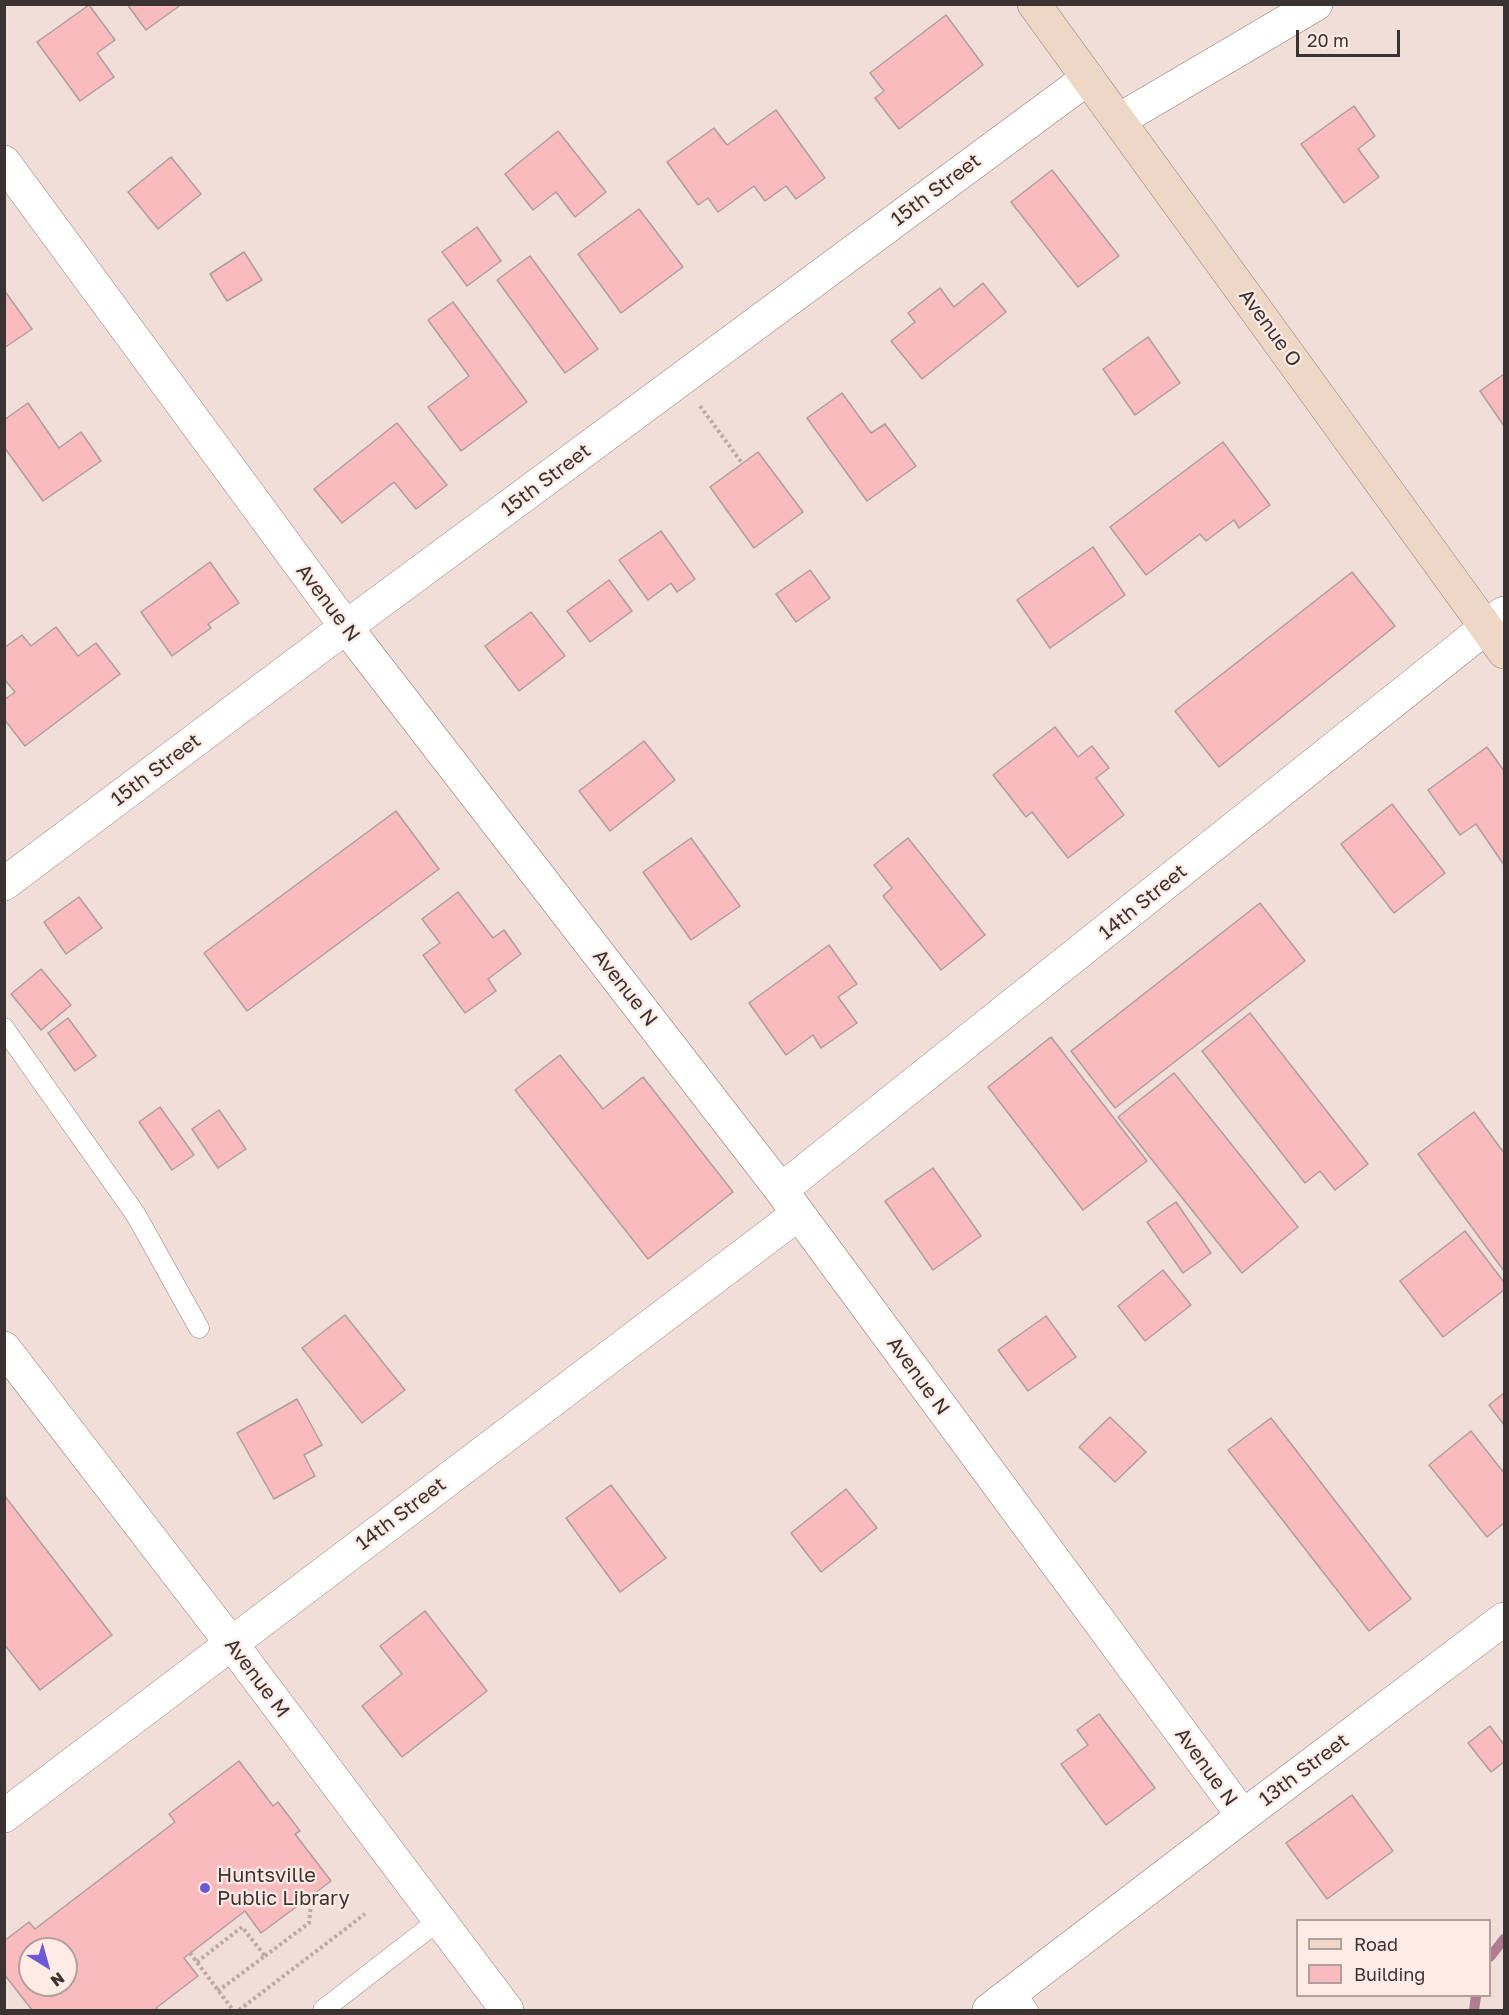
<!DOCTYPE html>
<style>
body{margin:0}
#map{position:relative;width:1509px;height:2015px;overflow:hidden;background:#f2ded8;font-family:"Golos Text",sans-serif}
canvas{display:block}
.frame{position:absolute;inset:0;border:6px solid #3b3331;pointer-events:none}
.legend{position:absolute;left:1296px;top:1919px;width:195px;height:78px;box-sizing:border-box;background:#ffebe5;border:2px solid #b1a19d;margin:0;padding:8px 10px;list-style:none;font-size:18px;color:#3b3331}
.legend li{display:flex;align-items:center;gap:12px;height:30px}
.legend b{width:30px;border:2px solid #b1a19d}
.north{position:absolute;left:18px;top:1937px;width:60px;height:60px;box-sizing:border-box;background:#ffebe5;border:2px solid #b1a19d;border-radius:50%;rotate:143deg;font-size:16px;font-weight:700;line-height:24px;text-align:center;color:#3b3331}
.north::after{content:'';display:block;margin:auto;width:21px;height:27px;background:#6c59d3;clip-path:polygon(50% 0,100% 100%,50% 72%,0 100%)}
.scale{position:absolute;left:1296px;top:30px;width:104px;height:27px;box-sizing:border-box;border:3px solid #3b3331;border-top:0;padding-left:8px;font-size:18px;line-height:21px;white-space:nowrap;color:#3b3331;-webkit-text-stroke:4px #ffebe5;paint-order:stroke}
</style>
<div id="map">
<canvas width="1509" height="2015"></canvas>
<div class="frame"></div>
<ul class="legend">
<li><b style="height:8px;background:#eed7c4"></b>Road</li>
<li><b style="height:16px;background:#fabbbf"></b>Building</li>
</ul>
<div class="north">N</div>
<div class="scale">20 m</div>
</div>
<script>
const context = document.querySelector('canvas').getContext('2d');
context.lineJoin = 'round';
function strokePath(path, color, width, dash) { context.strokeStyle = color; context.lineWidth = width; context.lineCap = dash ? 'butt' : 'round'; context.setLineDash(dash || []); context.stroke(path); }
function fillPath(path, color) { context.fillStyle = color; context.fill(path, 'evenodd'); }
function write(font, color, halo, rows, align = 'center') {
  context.font = font + ' "Golos Text",sans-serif'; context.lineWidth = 4.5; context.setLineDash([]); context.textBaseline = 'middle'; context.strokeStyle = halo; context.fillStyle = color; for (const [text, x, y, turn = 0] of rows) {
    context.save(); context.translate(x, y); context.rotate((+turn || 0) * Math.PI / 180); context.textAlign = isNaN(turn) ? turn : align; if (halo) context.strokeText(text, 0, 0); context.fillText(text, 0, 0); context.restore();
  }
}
strokePath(new Path2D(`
 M1490,1957L1504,1939
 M1474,2010L1476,1996`), '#b17b92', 10);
const building = new Path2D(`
 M127,4H182L146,30Z
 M89,5L115,40L97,53L114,77L80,101L37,42Z
 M946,15L983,65L899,129L875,98L884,91L870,73Z
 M1354,106L1375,136L1358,149L1379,177L1344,203L1301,144Z
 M776,110L825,178L796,199L786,186L765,201L754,186L718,212L708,198L698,205L667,162L714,128L727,145Z
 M558,131L606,192L575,217L556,192L533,210L505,174Z
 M171,157L201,194L158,229L128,192Z
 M1052,170L1119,256L1078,287L1011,202Z
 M639,209L683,267L621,313L578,254Z
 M477,227L501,261L467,286L442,252Z
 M244,252L262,280L227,301L210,274Z
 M530,256L598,349L565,373L497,280Z
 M983,283L1006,312L922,379L891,341L915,322L908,313L940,288L954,307Z
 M4,290L32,329L4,348Z
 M453,302L527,402L461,451L428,407L469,376L428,320Z
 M1148,337L1180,383L1135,415L1103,369Z
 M1504,374V426L1480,391Z
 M842,393L871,433L885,424L916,466L867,501L807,418Z
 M28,403L59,448L81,432L101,461L43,501L4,447V420Z
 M397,423L447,485L416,509L394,482L342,523L314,489Z
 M1223,442L1270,505L1239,528L1234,520L1206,541L1200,534L1146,575L1110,527Z
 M758,452L803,512L754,548L710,487Z
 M661,531L695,579L677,592L671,583L648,600L619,560Z
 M1093,547L1125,595L1050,648L1017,600Z
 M210,562L239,603L208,624L211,628L172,656L141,612Z
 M810,570L830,598L796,622L776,594Z
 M1352,572L1395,626L1219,767L1175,711Z
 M609,580L632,611L590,642L567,611Z
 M531,612L565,656L519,691L485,646Z
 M56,627L78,656L96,643L120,674L25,746L4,719V700L15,692L4,679V648L22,635L31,646Z
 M1055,727L1078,757L1092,746L1109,768L1096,778L1124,815L1068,858L1032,812L1026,817L993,775Z
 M644,741L675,780L610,831L579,791Z
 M1487,747L1504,771V865L1476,824L1460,835L1428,790Z
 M1392,804L1445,873L1394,913L1341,844Z
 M396,811L439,869L247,1011L204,953Z
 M691,838L740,906L691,940L643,872Z
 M908,838L985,935L941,970L883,896L892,888L874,865Z
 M458,892L493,938L504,930L521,954L488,979L496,991L465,1013L423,955L440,943L422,919Z
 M79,897L102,928L66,954L44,922Z
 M1260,903L1305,961L1115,1108L1071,1051Z
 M829,945L857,984L838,997L857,1023L821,1048L813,1035L786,1055L749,1003Z
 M41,969L71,1005L41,1030L11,994Z
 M1250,1013L1368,1164L1335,1190L1320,1171L1305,1183L1202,1051Z
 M68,1018L96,1056L75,1071L48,1033Z
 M1051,1037L1147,1161L1083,1210L988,1087Z
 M560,1055L603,1109L643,1077L733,1192L648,1259L515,1090Z
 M1174,1073L1298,1227L1242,1273L1118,1117Z
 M160,1107L194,1155L172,1170L139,1122Z
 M219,1110L246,1149L218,1168L192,1129Z
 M1474,1112L1504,1153V1271L1418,1154Z
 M933,1168L981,1236L933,1270L885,1201Z
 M1176,1202L1211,1253L1183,1273L1147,1222Z
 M1465,1231L1504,1282V1290L1443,1337L1400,1281Z
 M1163,1270L1191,1305L1145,1341L1118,1306Z
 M345,1315L405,1390L362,1423L302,1348Z
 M1046,1316L1076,1357L1028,1391L998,1350Z
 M1504,1393V1425L1489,1405Z
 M297,1399L322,1445L304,1455L315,1476L274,1499L237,1433Z
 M1110,1417L1146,1452L1115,1482L1079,1447Z
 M1271,1418L1411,1599L1369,1631L1228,1450Z
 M1471,1431L1504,1473V1523L1487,1537L1429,1465Z
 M611,1485L666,1558L620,1592L566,1518Z
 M846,1489L877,1528L821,1572L791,1533Z
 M4,1495L112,1635L40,1690L4,1644Z
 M425,1611L487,1691L402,1757L362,1706L402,1674L380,1646Z
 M1099,1714L1155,1788L1106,1825L1061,1764L1088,1745L1077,1730Z
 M1490,1726L1504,1745V1762L1491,1772L1468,1743Z
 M239,1761L273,1806L278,1802L300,1831L295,1834L331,1881L261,1933L245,1911L184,1958L198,1976L156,2008L158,2010H32L4,1974V1941L29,1922L35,1929L175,1822L169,1814ZM30,1949H66V1985H30Z
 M1352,1795L1393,1851L1327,1899L1286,1843Z`);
fillPath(building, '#fabbbf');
strokePath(building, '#b09d9e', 1.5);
const lane = new Path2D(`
 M4,1028L136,1215L199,1328
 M1014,1992L1028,2010
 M323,2010L439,1920`);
const street = new Path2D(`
 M1119,120L1316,4
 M4,162L346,627L781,1190L1243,1816
 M4,884L346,627L1088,78
 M781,1190L1504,613
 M4,1348L231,1643L507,2010
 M4,1816L798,1214
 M989,2010L1243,1816L1504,1619`);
const secondary = new Path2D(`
 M1034,4L1504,652`);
strokePath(lane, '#8d7b76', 21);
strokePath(street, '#8d7b76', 34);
strokePath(secondary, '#8d7b76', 34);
strokePath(new Path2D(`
 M700,406L742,463
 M190,1953L233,2010
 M265,1956L309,1923L312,1895
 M197,1962L242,1927L265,1956L218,1991
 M239,2010L365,1914`), '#baaaa5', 4, [3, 3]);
strokePath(lane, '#fff', 20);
strokePath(street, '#fff', 33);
strokePath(secondary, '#eed7c4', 33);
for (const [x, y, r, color] of [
 [205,1888,6,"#6c59d3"]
]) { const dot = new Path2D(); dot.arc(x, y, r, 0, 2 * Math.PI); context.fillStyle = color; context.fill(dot); strokePath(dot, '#ffebe5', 2); }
write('20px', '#3b3331', '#ffebe5', [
 ["15th Street",936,190,-37],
 ["Avenue O",1270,328,54],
 ["15th Street",546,480,-37],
 ["Avenue N",328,603,53],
 ["15th Street",156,770,-37],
 ["14th Street",1143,902,-39],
 ["Avenue N",625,988,52],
 ["Avenue N",918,1376,54],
 ["14th Street",401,1514,-37],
 ["Avenue M",257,1678,53],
 ["Avenue N",1206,1767,54],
 ["13th Street",1304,1770,-37]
]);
write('20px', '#3b3331', '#ffebe5', [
 ["Huntsville",217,1876],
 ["Public Library",217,1899]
], 'left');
</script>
